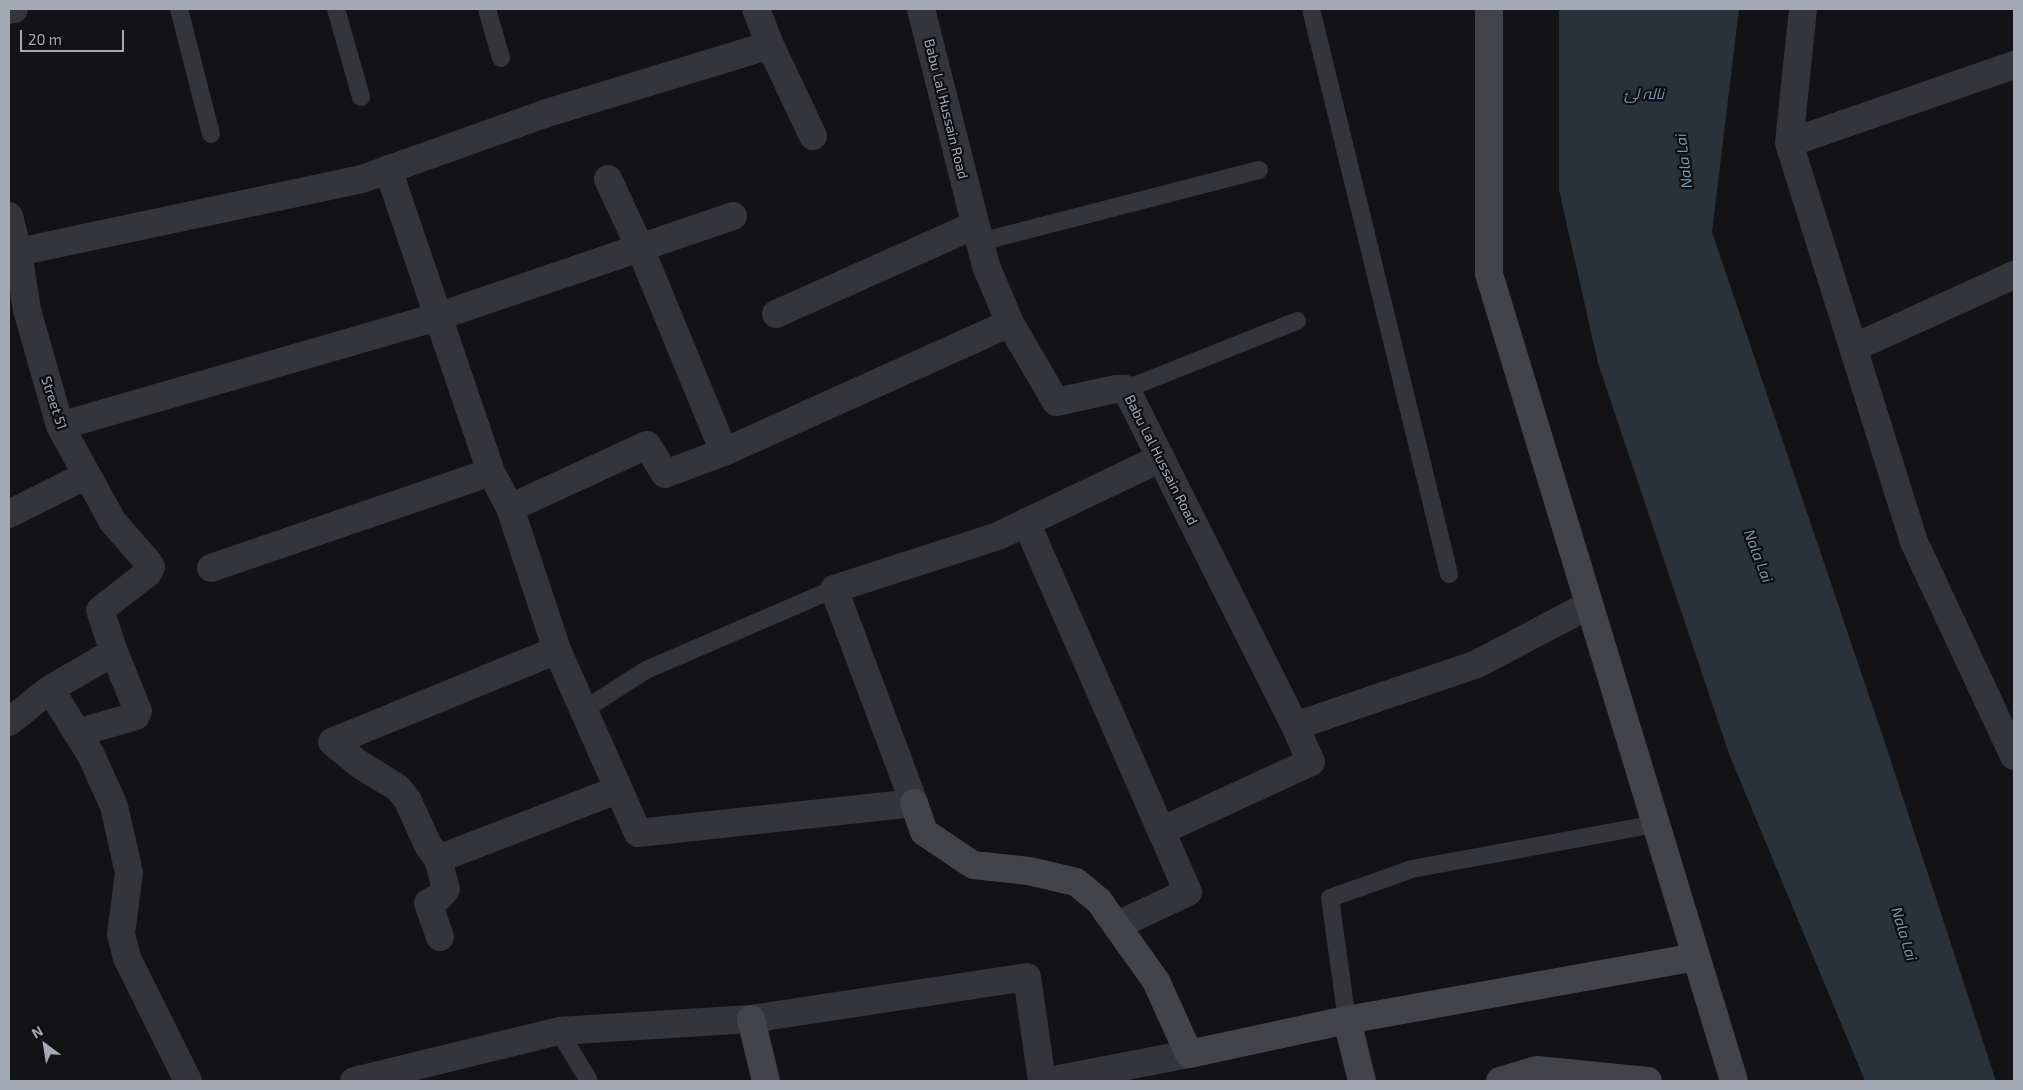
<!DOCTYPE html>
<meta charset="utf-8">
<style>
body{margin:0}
#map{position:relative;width:2023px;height:1090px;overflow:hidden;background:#131315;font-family:"Exo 2",sans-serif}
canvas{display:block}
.frame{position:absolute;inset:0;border:10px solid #a4a9b6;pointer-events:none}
.north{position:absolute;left:20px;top:1020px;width:50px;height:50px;-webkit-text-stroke:4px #0e0e10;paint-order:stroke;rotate:329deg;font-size:14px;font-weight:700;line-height:20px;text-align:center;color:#a4a9b6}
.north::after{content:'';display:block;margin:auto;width:18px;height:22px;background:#a4a9b6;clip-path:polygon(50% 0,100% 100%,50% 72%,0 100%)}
.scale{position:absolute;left:20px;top:30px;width:104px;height:22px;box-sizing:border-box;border:2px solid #a4a9b6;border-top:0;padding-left:6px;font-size:15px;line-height:18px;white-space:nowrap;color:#a4a9b6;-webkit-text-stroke:4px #0e0e10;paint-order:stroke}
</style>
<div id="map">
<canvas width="2023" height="1090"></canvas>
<div class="frame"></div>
<div class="north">N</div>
<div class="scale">20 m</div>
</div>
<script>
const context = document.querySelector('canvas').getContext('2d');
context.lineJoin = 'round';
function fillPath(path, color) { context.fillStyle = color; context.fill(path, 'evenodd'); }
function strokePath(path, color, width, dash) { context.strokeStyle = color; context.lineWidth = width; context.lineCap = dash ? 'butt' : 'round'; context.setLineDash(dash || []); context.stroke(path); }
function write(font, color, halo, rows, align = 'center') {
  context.font = font + ' "Exo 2",Cairo,sans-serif'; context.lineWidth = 4.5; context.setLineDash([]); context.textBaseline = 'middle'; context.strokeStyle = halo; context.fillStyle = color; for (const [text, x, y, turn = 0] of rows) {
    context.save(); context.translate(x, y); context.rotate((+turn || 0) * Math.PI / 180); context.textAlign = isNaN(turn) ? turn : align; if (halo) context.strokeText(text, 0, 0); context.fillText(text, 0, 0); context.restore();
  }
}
fillPath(new Path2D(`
 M1559,9H1739L1712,232L1883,737L1996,1081H1865L1729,754L1598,363L1559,190Z`), '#29313a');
strokePath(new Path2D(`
 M179,9L211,134
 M336,9L361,97
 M487,9L501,58
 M1311,9L1449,574
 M980,242L1259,170
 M1126,389L1297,321
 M584,710L646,670L834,589
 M1347,1020L1330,898L1412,869L1656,824
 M559,1031L589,1081`), '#34353a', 18);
strokePath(new Path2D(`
 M921,9L986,266L1010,323L1056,402L1116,389H1126L1295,726L1311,762L1161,831
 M1803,9L1789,143L1914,542L2014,756
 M9,10L14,9
 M770,45L813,136
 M1789,143L2014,65
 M388,169L491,472L510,508L557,650L638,833L914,803L834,589L998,536L1161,458
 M608,179L640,248L724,452
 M9,216L18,252L27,310L60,426L113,522L148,562L151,567L148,573L100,610L114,652L138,711L136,716L77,733
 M18,252L362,179L547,113L770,45L756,9
 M776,314L975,225
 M1853,348L2014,275
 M60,426L437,317L733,216
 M510,508L647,445L665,474L724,452L1010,323
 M9,514L87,475
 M1026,522L1188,892L1118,925
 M211,568L491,472
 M557,650L332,742L359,764L398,788L407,799L428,845L438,859L617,790
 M50,689L114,652
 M9,722L50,689L91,755L114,806L129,873L121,934L127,958L188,1081
 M1295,726L1477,664L1589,605
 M438,859L446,889L439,897L428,903L440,937
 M354,1081L559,1031L751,1019L1027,977L1042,1081
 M1048,1081L1189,1054`), '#34353a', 28);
strokePath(new Path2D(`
 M1489,9V274L1734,1081
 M914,803L924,832L973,865L1029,871L1076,882L1099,901L1156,981L1189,1054L1347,1020L1362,1081
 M751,1019L766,1081
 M1347,1020L1696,957
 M1500,1081L1537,1070L1648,1081`), '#42444a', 28);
write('14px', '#a4a9b6', '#0e0e10', [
 ["Babu Lal Hussain Road",946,109,76],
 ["Street 51",54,403,72],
 ["Babu Lal Hussain Road",1161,460,63]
]);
write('italic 15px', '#7896b4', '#0e0e10', [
 ["نالہ لئ",1644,94],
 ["Nala Lai",1684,161,-97],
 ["Nala Lai",1758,556,69],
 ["Nala Lai",1904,934,73]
]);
</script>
